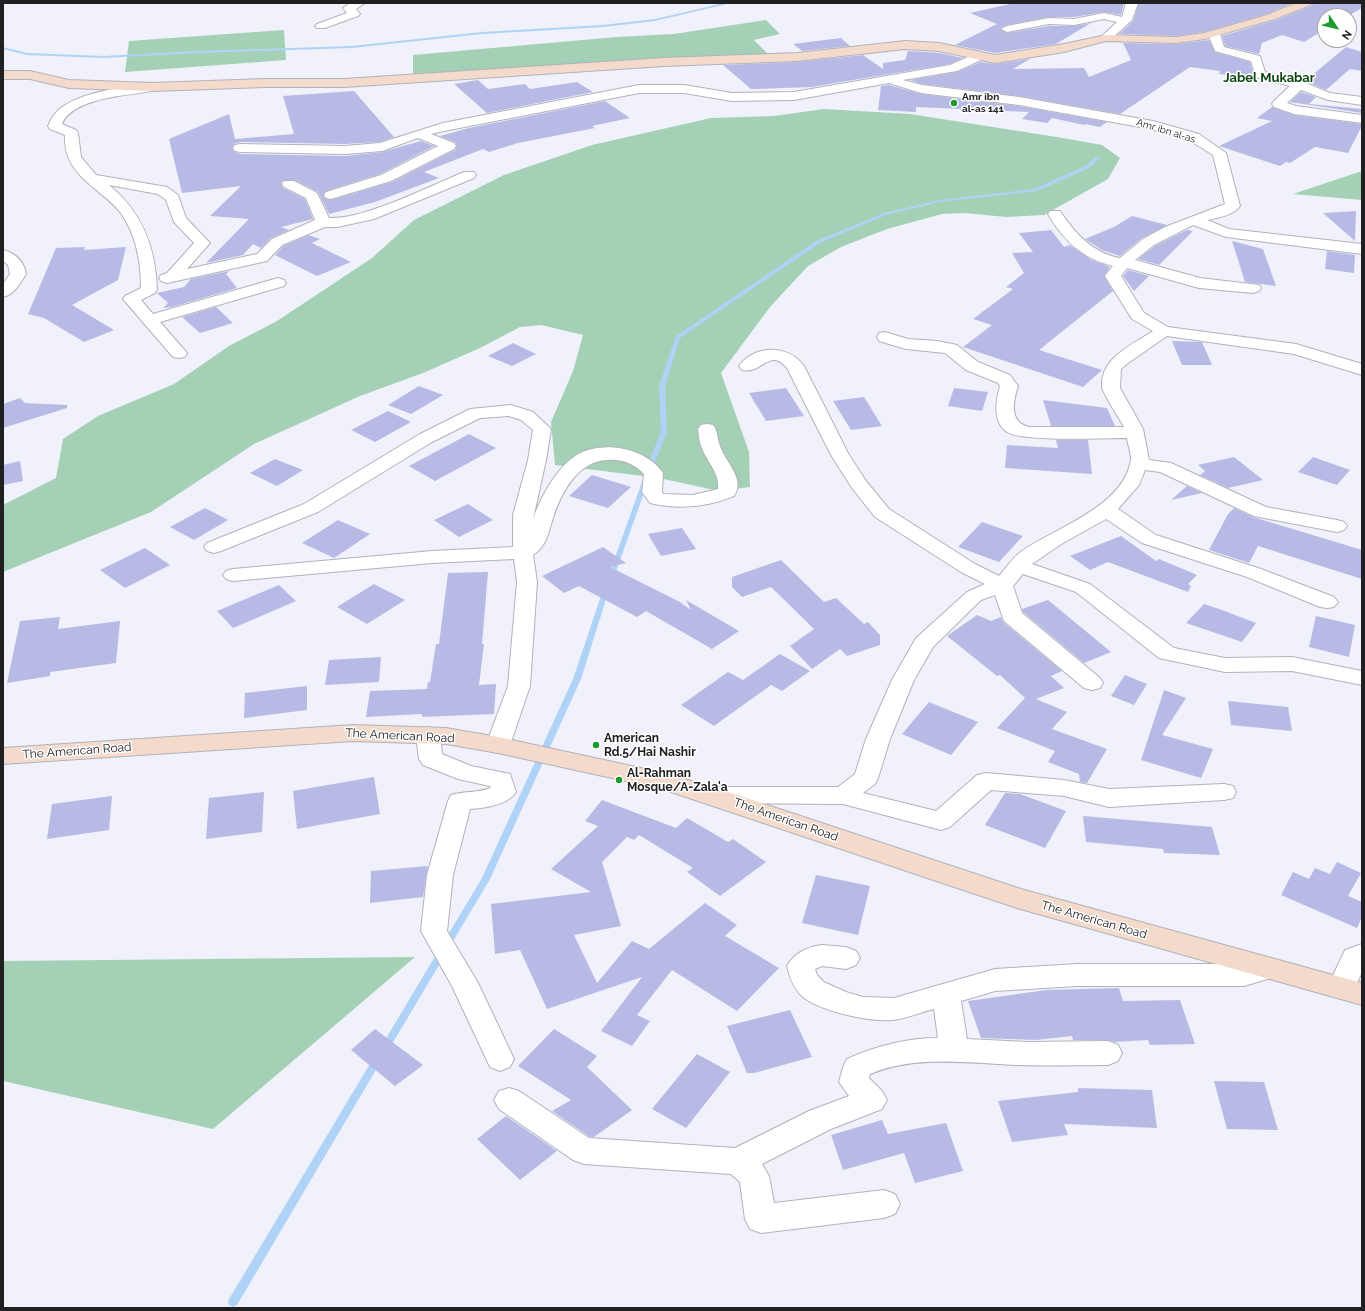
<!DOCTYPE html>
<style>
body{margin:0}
#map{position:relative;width:1365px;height:1311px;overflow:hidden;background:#f0f1fb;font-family:Raleway,sans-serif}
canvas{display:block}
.frame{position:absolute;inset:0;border:4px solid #202023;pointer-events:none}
.north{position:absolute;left:1317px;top:8px;width:40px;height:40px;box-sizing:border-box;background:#fff;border:1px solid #a6a6a7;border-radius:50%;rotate:125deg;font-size:11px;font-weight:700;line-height:16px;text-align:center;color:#202023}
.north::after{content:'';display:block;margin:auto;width:14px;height:18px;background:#1e992b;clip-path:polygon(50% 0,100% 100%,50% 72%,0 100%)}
</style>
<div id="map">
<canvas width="1365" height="1311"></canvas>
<div class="frame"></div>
<div class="north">N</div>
</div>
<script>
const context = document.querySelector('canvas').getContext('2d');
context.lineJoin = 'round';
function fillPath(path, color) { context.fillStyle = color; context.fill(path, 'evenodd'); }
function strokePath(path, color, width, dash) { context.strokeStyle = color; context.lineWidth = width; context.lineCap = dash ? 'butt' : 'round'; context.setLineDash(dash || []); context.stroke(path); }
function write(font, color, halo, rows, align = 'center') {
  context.font = font + ' Raleway,sans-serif'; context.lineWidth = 3; context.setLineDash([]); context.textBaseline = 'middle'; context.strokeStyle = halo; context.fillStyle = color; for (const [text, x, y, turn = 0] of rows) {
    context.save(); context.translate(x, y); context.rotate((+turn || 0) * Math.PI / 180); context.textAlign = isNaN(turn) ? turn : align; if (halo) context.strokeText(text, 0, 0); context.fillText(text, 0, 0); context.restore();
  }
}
fillPath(new Path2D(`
 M766,20L780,34L754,40L768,54L413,75V55L617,37L674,34Z
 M284,30L286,60L125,72L129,41Z
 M824,109L910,114L1063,138L1102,145L1120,158L1108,179L1044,215L1006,217L965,213L942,214L887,229L841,247L808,266L770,307L721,373L749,452L750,487L719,491L659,478L555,465L551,422L573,371L583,335L541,325L520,327L480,348L423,373L360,396L254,444L151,512L3,572V505L56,478L63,439L98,416L174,384L229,346L277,321L372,258L414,220L504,175L592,145L711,118L774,116Z
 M1362,171V200L1293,194Z
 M415,957L213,1129L3,1081V961Z`), '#a4d1b5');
fillPath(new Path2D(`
 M724,3H731L655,21L603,27L482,34L352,48L197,53L104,58L27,55L3,49V47L27,53L104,56L197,51L352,46L482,32L603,25L655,19Z
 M1096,157L1100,158L1089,168L1037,191L940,202L886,215L820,243L680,338L665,386L667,432L652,469L649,471L647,470L646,469L661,432L659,386L676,336L816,241L884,213L940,200L1034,189L1085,166Z
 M646,477L649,479L614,577L613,578H609L608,577L643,479Z
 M606,588L609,590L581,679L490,879L388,1051L385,1052L382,1051L380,1048L382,1045L482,878L573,679L603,590Z
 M377,1056L380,1057L382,1060L380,1063L237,1305L233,1307L229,1305L228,1302L229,1299L374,1057Z`), '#afd3f6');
fillPath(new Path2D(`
 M1014,3H1124L1121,15L1104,12L1074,17H1049L1007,25L1000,28L1007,33L1049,26H1074L1091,23L1056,44L995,53L955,45L997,24L970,13Z
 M1139,3H1292L1267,14L1204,32L1176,36L1119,34L1133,21Z
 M1314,3H1362V8L1348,16H1325V29L1304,42L1282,35L1262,43L1259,54L1225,46L1222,36L1276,20L1311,6Z
 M841,38L850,46L802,51L793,44Z
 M1209,40L1215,52L1250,62L1253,72L1251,77L1219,74L1220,71L1190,67L1120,114L1019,96L922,84L910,80L957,72L981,62L995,64L1030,59L1013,69L1084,68L1089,77L1131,60L1123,43L1176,44Z
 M1346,47L1362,52V71L1350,69L1326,90L1305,81Z
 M908,51L940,53L963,58L950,64L835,83L812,87L756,89H751L723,65L797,62L863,55L883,69V63L905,60Z
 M478,80L488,89L525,84L530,89L577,82L593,92L487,113L454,84Z
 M889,85L921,94L1019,106L1107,122L1100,127L1086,124L1084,125L1052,118L1047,123L1022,119L1029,112L916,107V112L878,110L881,86Z
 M354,91L394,137L380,142L345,144L240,142L234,144L232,149L235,152L240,154L345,156L382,152L421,141L434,146L380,174L326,191L323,196L326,199L331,200L392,182L455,150L457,147L455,142L440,136L469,128L605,101L630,118L592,126L595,128L518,143L489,152L483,149L424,172L439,178L375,202L329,214L318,192L295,180H284L281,183L283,188L305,199L313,219L281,227L289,230L271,238L261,248L253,244L243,255L206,263L249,219L210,216L241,186L182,193L169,139L229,114L235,139L294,134L283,96Z
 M1301,92L1316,97L1309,104L1362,109V113L1290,102Z
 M1272,107L1294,115L1362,124V126L1348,153L1315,147L1290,163L1286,162L1280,166L1219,146L1272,121L1257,118Z
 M1356,211L1355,241L1323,213Z
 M1132,216L1167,225L1142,238L1120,256L1102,250L1085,239L1114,227Z
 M1051,230L1064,247L1070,245L1092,260L1110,267L1104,276L1113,291L1039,350L1102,370L1083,387L963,347L992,325L973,319L1013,289L1006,287L1024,273L1012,253L1033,252L1019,233Z
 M1187,230L1193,231L1159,265L1138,259L1155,246Z
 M309,235L320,239L312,243L351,262L317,276L275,255L283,246Z
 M1232,241L1263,249L1276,286L1245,282Z
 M85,247L84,250L126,247L118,280L72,305L114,330L84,342L44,318L28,314L56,248Z
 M1327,251L1355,255L1354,273L1325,269Z
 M1128,270L1149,276L1134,291L1123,276Z
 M229,271L226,274L237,288L172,307L163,308L168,303L157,293L184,287L191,279Z
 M216,307L233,323L200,333L182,317Z
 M1172,341L1202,342L1212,365H1182Z
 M513,343L536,354L512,366L488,356Z
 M419,386L443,395L411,414L388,405Z
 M786,388L804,416L766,421L749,393Z
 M954,388L988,392L982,411L948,406Z
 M864,397L882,426L851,430L833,401Z
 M20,398L25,403L67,405V408L3,428V404Z
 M1043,400L1107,408L1115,426H1051Z
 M388,411L411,422L375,442L351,430Z
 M469,434L496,448L435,481L409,466Z
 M1056,440H1088L1092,474L1005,468L1007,445L1058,448Z
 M1234,457L1263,480L1228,488L1200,475L1205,471L1198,465Z
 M1313,457L1350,470L1337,485L1298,472Z
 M275,459L303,470L277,486L250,473Z
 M20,461L23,481L3,485V465Z
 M592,475L631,487L608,508L569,496Z
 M1187,486L1202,493L1171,500Z
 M468,504L493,520L459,537L434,520Z
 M205,508L228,520L194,540L170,527Z
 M1234,508L1253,517L1362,550V579L1258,546L1249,563L1209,550L1228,514Z
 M338,520L370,534L334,558L302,543Z
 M982,522L1023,536L999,562L958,547Z
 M682,528L696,549L661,556L648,534Z
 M1121,536L1156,561L1159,559L1197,575L1188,584L1191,586L1188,592L1108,562L1090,570L1070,556Z
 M603,547L626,563L610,567L680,602L691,610L686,600L739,631L712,649L646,611L637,617L579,586L564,593L542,576Z
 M145,548L170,565L125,588L100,570Z
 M781,560L824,602L836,598L864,624L868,622L880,635V645L847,656L840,649L812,669L790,646L814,629L771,587L742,597L732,587V577Z
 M488,572L482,644H484L479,685L496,684L494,714L422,717V714L366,717L370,691L427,689L428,682H430L436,644H439L448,573Z
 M374,584L405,600L367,624L337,607Z
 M279,585L296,601L233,628L217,611Z
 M1048,600L1111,652L1084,663L1023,612L1022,609Z
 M1204,604L1222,610L1256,623L1242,642L1186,623Z
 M977,615L991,621L1001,617L1003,622L1062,671L1051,676L1064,688L1036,699L1067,712L1052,729L1107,749L1087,783L1080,782L1079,774L1048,762L1055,751L997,728L1025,698L1000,675L997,676L947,636Z
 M1316,616L1355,625L1349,657L1309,647Z
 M60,617L58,629L120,621L116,663L50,672V676L7,683L20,621Z
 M780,654L810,671L782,691L771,685L714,726L681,705L728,672L743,680Z
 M381,657L379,682L325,685L329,660Z
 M1125,675L1147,684L1134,705L1111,696Z
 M307,686V710L244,718L245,693Z
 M1164,690L1186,698L1162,735L1213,749L1201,778L1141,760Z
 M1228,701L1288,707L1292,731L1231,725Z
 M929,702L978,722L951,755L902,734Z
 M374,777L380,814L297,829L293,791Z
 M264,792L262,832L206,839L209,798Z
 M1005,793L1020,794L1066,811L1045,848L985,825Z
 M112,796L109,830L47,839L52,804Z
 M602,800L676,828L687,818L728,842L733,839L766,862L720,896L687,872L693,868L639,835L634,840L627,837L602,862L621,926L574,935L597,983L632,941L649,949L705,903L737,925L725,936L779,968L737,1011L672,970L637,1015L650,1021L632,1046L601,1031L642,977L547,1009L520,950L495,954L491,904L591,892L551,869L598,826L585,821Z
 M1083,816L1212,827L1220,855L1164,853L1163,849L1086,842Z
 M1337,862L1361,873L1348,896L1362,902V917L1357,928L1281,895L1293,872L1309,879L1315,868L1330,874Z
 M428,866L423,897L370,903L371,871Z
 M816,875L870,886L858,935L802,923Z
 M1119,988L1123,1001L1180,1000L1195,1044L1150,1045L1148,1040L1114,1042L1108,1040H1073L1072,1036L1036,1040L981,1038L968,1001L1046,990Z
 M790,1010L812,1057L754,1073H747L727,1026Z
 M375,1029L423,1065L395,1086L351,1050Z
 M554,1029L597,1056L587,1067L632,1110L594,1137H590L552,1111L571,1100L518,1066Z
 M697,1054L730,1072L686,1128L652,1109Z
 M1214,1081L1264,1082L1278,1130L1227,1129Z
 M1078,1088L1152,1090L1157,1128L1064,1124L1068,1135L1012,1142L998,1101L1078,1092Z
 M506,1116L557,1151L520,1180L477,1139Z
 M882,1120L888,1134L946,1123L963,1171L915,1183L904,1153L843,1170L831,1135Z`), '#b8bae6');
const street = new Path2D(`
 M350,3H365L356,9L360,14L358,16L325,28H317L315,26L317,24L347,13L343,8Z
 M1126,3H1138L1132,20L1110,40L1106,41L1100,38L1117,22L1104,19L1074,25L1049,24L1007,32L1001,29L1007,26L1049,18L1074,19L1104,13L1122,17Z
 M1214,31L1220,34L1224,47L1260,56L1265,72L1303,82L1330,93L1362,97V105L1328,100L1301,90L1287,103L1296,106L1362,115V123L1294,114L1274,107L1272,104L1274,101L1290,86L1256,77L1251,61L1215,51L1208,34Z
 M979,52L985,56L983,59L957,71L903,80L922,85L1019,97L1153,121L1199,134L1226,153L1240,206C1234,215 1218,218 1207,220L1229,229L1362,244V254L1226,237L1193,225L1154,245L1135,260L1200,278L1259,285L1261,288L1259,291L1253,293L1199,288L1127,268L1121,276L1144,313L1168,327L1296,344L1362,364V375L1294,354L1167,336L1128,363L1121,369L1120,388L1143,429L1149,460L1171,463L1266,507L1337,520L1344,522L1347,526L1344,530L1337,532L1254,516L1160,472L1145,470L1139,485L1118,509L1156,535L1261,569L1334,597L1338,602L1334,607L1327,608L1320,607L1247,577L1142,543L1106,519L1063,543L1032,564L1090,584L1174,648L1225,658L1292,657L1362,671V685L1292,671L1225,672L1159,658L1076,592L1023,574L1013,586L1022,613L1100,678L1103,683L1100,688L1092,690L1084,688L1004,621L995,595L981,600L933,647L914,680L890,739L878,778L875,784L863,793L936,811L977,775L986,773L1064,780L1109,789L1224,784L1233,786L1236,792L1233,798L1224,800L1109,807L1064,796L991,790L950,827L941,830L843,804L710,803L701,801L698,795L701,789L710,787H838L855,774L866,739L892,680L916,638L967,592L985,584L961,572L875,517L852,488L831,455L787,368C769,347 762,375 742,370L739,366C755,344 789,345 804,366L849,455L866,481L889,509L975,564L999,576C1006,568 1013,557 1022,551C1055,528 1125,506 1131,459C1131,453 1128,445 1127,438C1104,438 1023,442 1007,432C992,422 996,400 1000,386L998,383L966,370L945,353L906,349L879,341L877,337L879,333L885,332L908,339L937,341L957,345L978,362L1010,375L1018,386C1013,402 1009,422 1029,427H1124C1120,419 1103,394 1102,387C1100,358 1132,345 1153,331L1132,319L1105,276L1113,266C1083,259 1063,240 1048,214L1050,211H1060C1075,233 1092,253 1120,258L1143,239L1165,227L1225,204L1213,155L1189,140L1151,129L1019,105L921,93L889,83L794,100L732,101L684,93H639L444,131L431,134L454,143L456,146L454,149L391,181L331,199L326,198L324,195L326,192L381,175L438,146L418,138L382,151L345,154L240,152L235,151L233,148L235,145L240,144L345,146L380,143L443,123L639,85H684L732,93L794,92L950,65Z
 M153,83L157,84L159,87L157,90C131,96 74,96 62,124L76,130L78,133L81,157L96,175L167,187L178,195L186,218L210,243L187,269L257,254L272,239L315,220L306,198L284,187L282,184L284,181H294L317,193L329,218C363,220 430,186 464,172H474L476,175L474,178L374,219L337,227H325L282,245L267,261L167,283L161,281L159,278L161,275L167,273L194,243L174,222L166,200L158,194L109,185C142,212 156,247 157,290L155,293L141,300L153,314L278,278L284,280L286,283L284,286L160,322L187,353L185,357L179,358L173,357L123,299L125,296L141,288C141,261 136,234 120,212C105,193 76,180 68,156C65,150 65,142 65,135L50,129L48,126C50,122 51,118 54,115C71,92 126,87 153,83Z
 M3,250C15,253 24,261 26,274C20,283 15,294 3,297V284L10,274L8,265L3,261Z
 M511,405L533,412L551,429L546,460L533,519C540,499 554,473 570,460C595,438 645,446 663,473L662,492L663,494L693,495L718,489C720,473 707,462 702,448C699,442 699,435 698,429L701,425L707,424L713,425C718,431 717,439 720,446C725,462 746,479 734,496C707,507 679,510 650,503L642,492L644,474C634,464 623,459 608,460C579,460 561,492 553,518C548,533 547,546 533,555L537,582L530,686L510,745L506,751L498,753L490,751L486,745L508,686L517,582L514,559L432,563L233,581L226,579L223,575L226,571L233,569L432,551L513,547V515L528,460L533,430L521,420L509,416L480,418L432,442L318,512L221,551L214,553L207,551L204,547L207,543L304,504L420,434L470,409Z
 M428,727L436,729L440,735L442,754L471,766L510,774L516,792C508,805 485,808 470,809L453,875L447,931L478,983L514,1059L510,1067L500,1071L490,1067L452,986L421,931L427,875L448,801L451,795C465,791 478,793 491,788L490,786L458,779L423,765L419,759L416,735L420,729Z
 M1362,944V972L1351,996L1341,999L1331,996L1327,988L1345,950Z
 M822,945L846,947L856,951L860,958L856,965L846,969L822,966L815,969L817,975L824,982L846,992L863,997L894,998L995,969L1077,964H1244L1267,957L1277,960L1281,968L1277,976L1244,986H1077L995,991L961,1001L967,1039L1028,1042L1108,1041L1118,1045L1122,1053L1118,1061L1108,1065C1077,1065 1047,1066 1016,1065C967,1063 916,1055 870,1074L869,1078L882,1091L887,1100L882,1109L831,1129L762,1164L769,1176L774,1203L884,1190L895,1194L900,1204L895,1214L884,1218L761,1233L750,1229L745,1219L740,1182L731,1174L584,1164L573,1160L499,1109L494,1100L499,1091L509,1088L519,1091L589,1138L735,1148L809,1111L849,1096L839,1082L843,1067L847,1059C876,1046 906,1038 938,1038L934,1009C921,1012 906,1019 893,1020C869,1022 824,1012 804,998C794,990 790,978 787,966C794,953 807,947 822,945Z`);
const secondary = new Path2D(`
 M1296,3H1312L1310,5L1275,19L1205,39L1176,43L1106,41L1064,52L995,63L939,51L905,49L797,61L664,66L344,87H265L153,91L69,88L30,79H3V71H30L69,80L153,83L265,79H344L664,58L797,53L905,41L939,43L995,55L1064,44L1106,35L1176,37L1204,33L1267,15Z
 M353,725L446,728L498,737L664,773L719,789L1021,889L1362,983V1005L1017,908L662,789L498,753L446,744L353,741L3,764V748Z`);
strokePath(street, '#b1b2bb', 2);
strokePath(secondary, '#b1b2bb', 2);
fillPath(street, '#fff');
fillPath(secondary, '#f4dacb');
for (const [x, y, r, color] of [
 [954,103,4,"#1e992b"],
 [596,745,4,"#1e992b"],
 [619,780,4,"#1e992b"]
]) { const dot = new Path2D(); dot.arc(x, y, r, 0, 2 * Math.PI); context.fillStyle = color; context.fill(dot); strokePath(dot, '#fff', 1.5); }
write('bold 10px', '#202023', '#fff', [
 ["Amr ibn",962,97],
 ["al-as 141",962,109]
], 'left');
write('10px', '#202023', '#fff', [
 ["Amr ibn al-as",1166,131,17]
]);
write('12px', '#202023', '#fff', [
 ["The American Road",400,736,3],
 ["The American Road",77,751,-4],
 ["The American Road",786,820,19],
 ["The American Road",1094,920,16]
]);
write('bold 12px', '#202023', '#fff', [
 ["American",604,738],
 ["Rd.5/Hai Nashir",604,752],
 ["Al-Rahman",627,773],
 ["Mosque/A-Zala'a",627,787]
], 'left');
write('bold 13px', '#0c4511', '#fff', [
 ["Jabel Mukabar",1269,78]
]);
</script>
